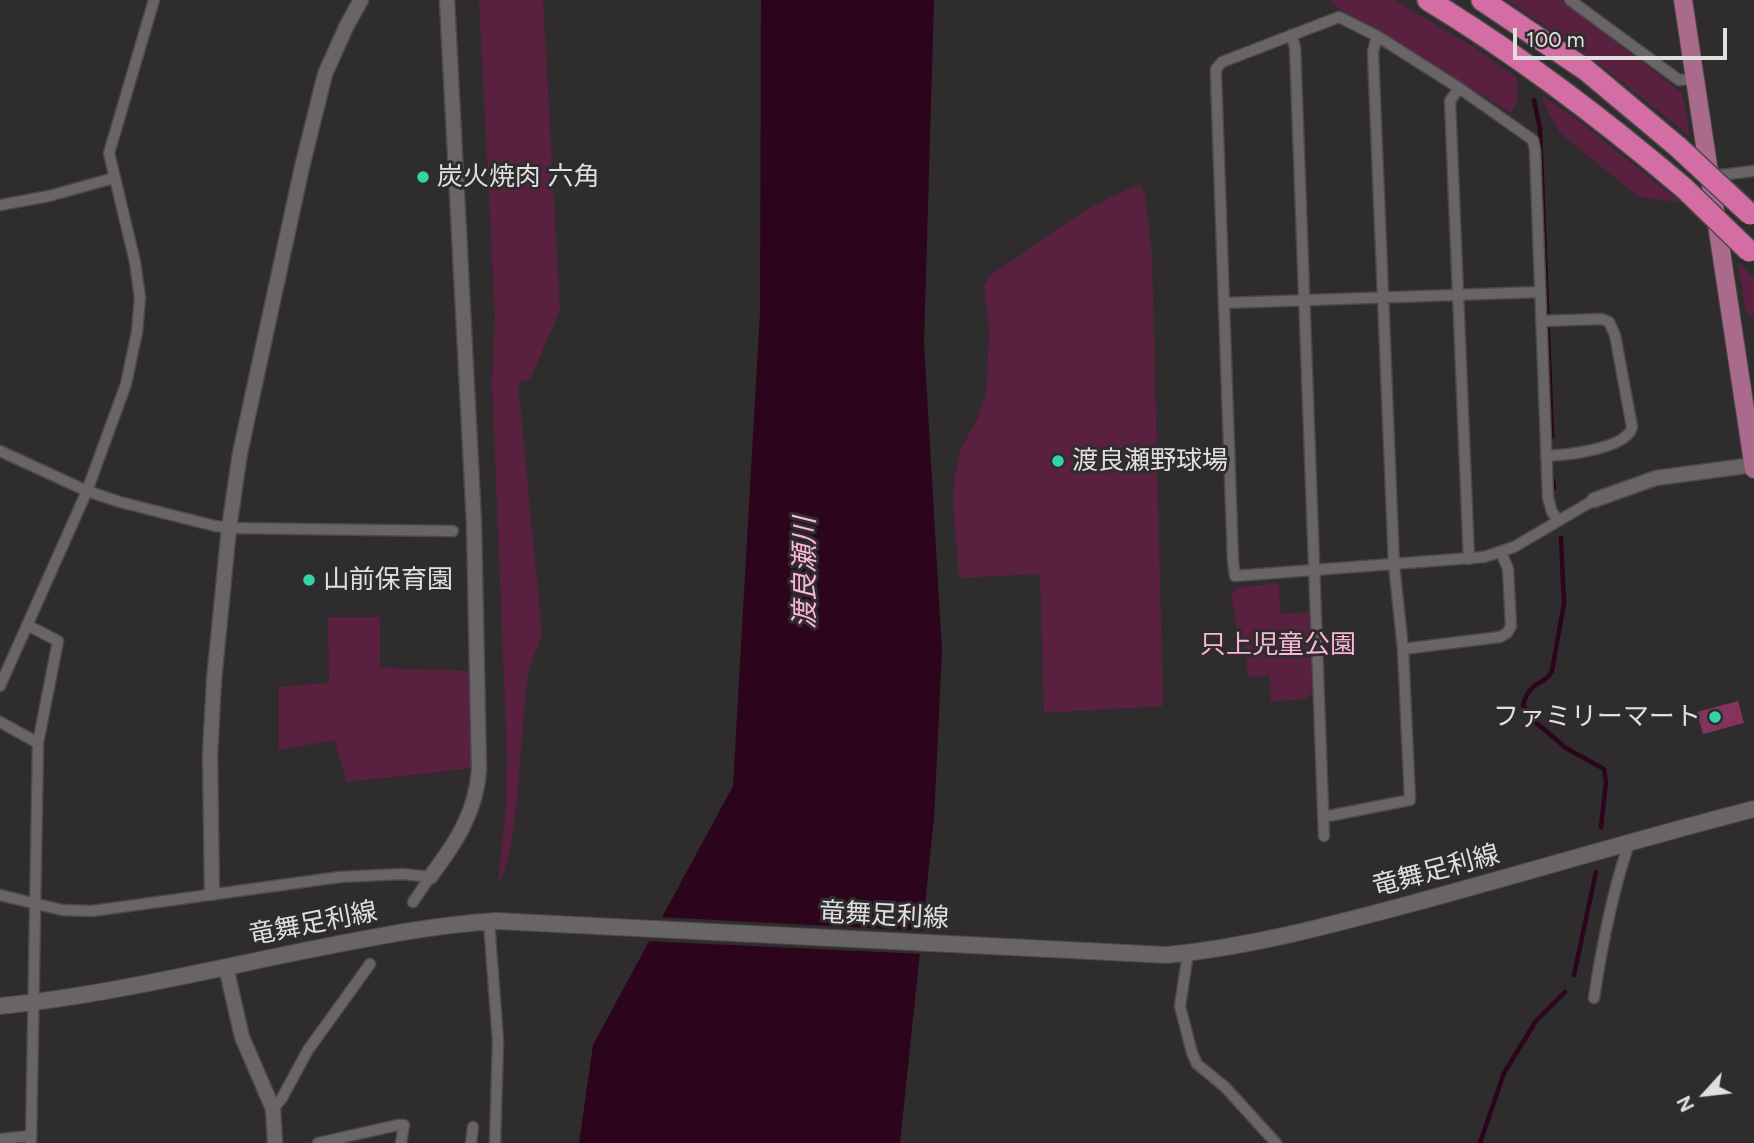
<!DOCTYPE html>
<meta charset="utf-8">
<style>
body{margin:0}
#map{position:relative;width:1754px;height:1143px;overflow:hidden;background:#2f2c2d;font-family:Figtree,sans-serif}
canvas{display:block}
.north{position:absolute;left:1670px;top:1059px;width:70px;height:70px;-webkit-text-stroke:5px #2f2c2d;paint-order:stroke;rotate:243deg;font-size:19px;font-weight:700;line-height:28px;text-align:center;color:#e0dedf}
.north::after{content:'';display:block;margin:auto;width:24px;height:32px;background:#e0dedf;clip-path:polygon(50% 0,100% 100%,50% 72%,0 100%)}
.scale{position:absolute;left:1513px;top:28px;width:214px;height:32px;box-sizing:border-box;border:4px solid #e0dedf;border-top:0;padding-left:9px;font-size:21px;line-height:24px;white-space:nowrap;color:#e0dedf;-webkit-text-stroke:5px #2f2c2d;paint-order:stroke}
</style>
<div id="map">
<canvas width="1754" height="1143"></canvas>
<div class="north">N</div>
<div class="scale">100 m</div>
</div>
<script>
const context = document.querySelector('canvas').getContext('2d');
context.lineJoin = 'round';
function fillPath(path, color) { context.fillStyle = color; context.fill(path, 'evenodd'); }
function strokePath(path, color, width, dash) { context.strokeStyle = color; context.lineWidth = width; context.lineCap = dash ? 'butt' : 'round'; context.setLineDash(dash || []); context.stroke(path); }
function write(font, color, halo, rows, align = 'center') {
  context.font = font + ' Figtree,"Noto Sans JP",sans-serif'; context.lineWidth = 6; context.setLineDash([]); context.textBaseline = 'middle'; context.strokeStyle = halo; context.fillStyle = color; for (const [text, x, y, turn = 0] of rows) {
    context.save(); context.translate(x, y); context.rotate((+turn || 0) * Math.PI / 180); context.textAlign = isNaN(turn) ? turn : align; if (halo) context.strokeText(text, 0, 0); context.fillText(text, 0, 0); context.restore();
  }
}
fillPath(new Path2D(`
 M479,0H543L560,311L530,379L518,383L542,634C537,648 531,662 528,675C521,714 519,861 498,883L506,807L507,754L492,382L495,315Z
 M1331,0H1394L1472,46L1517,78L1518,98L1511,113L1337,7Z
 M1506,0H1561L1682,93L1690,136L1594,60Z
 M1542,95L1583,124L1681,203L1638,196L1560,133L1546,108Z
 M1136,185L1141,187L1145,196L1152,256L1163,706L1044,713L1040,574L959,578L953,500L955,475L961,448L978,418L984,400L987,383L989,330L984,287L988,278L995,272L1091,207Z
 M1738,262L1754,278V319L1745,310Z
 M1278,583L1281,614L1309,612L1312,693L1305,699L1271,702L1270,676L1248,677L1245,640H1239L1231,593L1237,588Z
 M328,617H380V668L469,671L473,768L346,782L335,740L279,750V687L329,683Z`), '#5a2040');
fillPath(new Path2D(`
 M761,0H934L924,343L942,651L934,818L900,1143H579L593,1045L733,786L760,312Z`), '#2c041b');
fillPath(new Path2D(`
 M658,917L926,931L923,954L645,941Z`), '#2f2c2d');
strokePath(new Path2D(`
 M1534,100L1540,129L1552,437
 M1553,480L1554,488
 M1561,538L1564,603L1552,671C1543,688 1532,677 1523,705L1533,720L1566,748L1604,769L1606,782L1601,827
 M1574,975L1596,872
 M1480,1143L1504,1073L1536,1021L1565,992`), '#2c041b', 4.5);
fillPath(new Path2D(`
 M1738,701L1744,723L1703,734L1697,712Z`), '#84335f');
const minor = new Path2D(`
 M1570,0L1679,80L1695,79
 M1291,35L1295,47L1324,836
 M1459,88L1450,101L1469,559
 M1712,176L1754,171
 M0,205L49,196L114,178
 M1225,303L1540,292
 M1541,321L1602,319L1609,322L1615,335L1632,427C1627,449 1566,455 1546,456
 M0,451L87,491L120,502L215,526L229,528L453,531
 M1558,520L1552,512L1548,498L1535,150L1533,140L1459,88L1377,36L1339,17L1222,62L1216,69V76L1233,561L1235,576L1484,557L1514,547L1594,500
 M27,625L58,641L38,743
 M1403,649L1500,637L1507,633L1511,626L1508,569L1501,552
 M0,686L87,491L126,384L137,332L140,298L135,262L109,153L154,0
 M0,722L38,743L31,1143
 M1323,817L1410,800L1403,649L1394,565L1373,52L1377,36
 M0,895L62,910L92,911L340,877L403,874L430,877L413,902
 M489,922L498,1041L495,1143
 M1188,953L1180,1006L1192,1053L1197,1064L1225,1087L1276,1143
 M1594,998C1602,945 1612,891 1630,841
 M273,1109L282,1098L308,1050L370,964
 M0,1139L31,1136
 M318,1143L398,1125H404L401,1143
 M471,1143L473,1127`);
const tertiary = new Path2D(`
 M1594,500L1656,478L1753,465
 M430,877C455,844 476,813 479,770L474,523L447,0
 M212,893L210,754L214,680L229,528L240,453L302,167L325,74L347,25L361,0
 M226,967L242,1037L273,1109L275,1143`);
const secondary = new Path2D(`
 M0,1006C99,996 201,972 298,952C364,939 430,925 497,921L1167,955C1249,947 1327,926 1406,905C1522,874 1637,839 1754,809`);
const primary = new Path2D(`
 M1683,0L1754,469`);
const motorway = new Path2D(`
 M1428,0C1519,55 1603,119 1684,188
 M1482,0L1586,70L1678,147`);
strokePath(minor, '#4b494a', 13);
strokePath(tertiary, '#4b494a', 17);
strokePath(secondary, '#4b494a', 18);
strokePath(primary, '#4b494a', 20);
strokePath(motorway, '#4b494a', 24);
strokePath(minor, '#696567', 10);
strokePath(tertiary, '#696567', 14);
strokePath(secondary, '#696567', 16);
strokePath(primary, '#a96a8b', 18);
strokePath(motorway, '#d46da3', 21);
const motorwayBridge = new Path2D(`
 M1678,147L1750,214
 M1684,188L1749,251`);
strokePath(motorwayBridge, '#4b494a', 24, []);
strokePath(motorwayBridge, '#d46da3', 21);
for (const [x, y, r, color] of [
 [423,177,7,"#34d4a8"],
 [1058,461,7,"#34d4a8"],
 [309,580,7,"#34d4a8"],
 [1715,717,7,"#34d4a8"]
]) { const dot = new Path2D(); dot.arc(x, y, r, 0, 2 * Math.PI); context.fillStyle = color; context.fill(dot); strokePath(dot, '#2f2c2d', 2.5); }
write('26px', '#e0dedf', '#2f2c2d', [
 ["炭火焼肉 六角",437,177],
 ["渡良瀬野球場",1072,461],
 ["山前保育園",323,580],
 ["ファミリーマート",1701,717,"right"]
], 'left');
write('26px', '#fcb6d7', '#2f2c2d', [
 ["只上児童公園",1278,645]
]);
write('26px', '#e0dedf', '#2f2c2d', [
 ["竜舞足利線",1436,871,-15],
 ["竜舞足利線",884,916,3],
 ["竜舞足利線",313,924,-11]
]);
write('italic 28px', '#fcb5d6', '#2f2c2d', [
 ["渡良瀬川",806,573,-90]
]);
</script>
